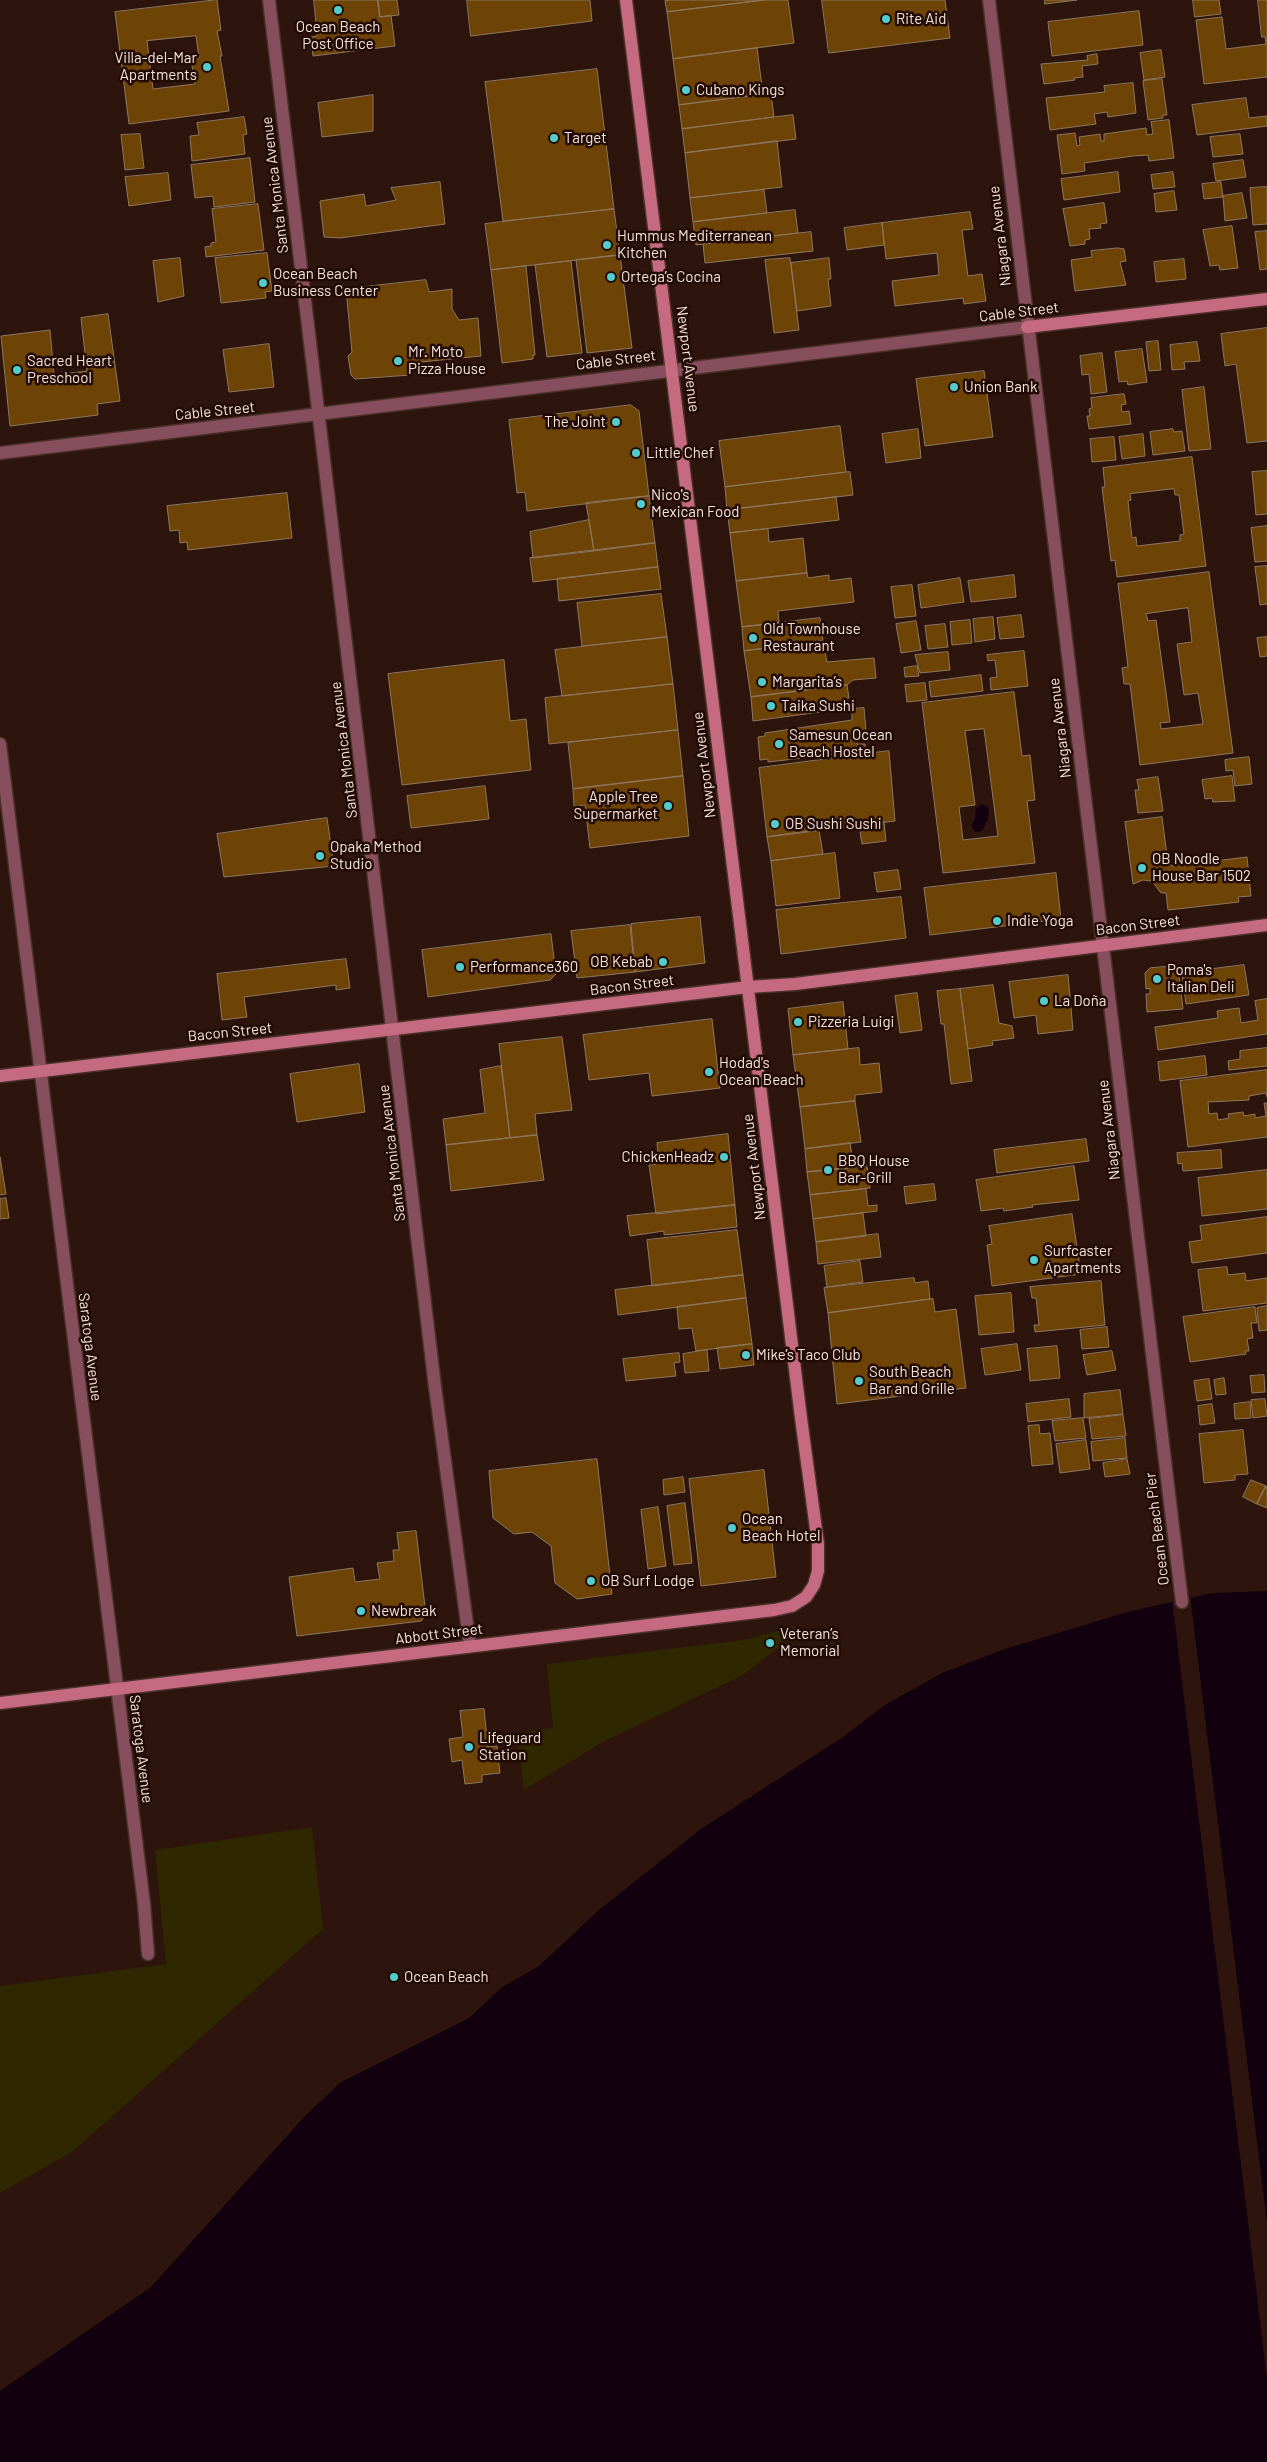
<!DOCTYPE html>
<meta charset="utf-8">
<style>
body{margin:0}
canvas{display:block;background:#2d140d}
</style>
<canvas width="1267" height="2462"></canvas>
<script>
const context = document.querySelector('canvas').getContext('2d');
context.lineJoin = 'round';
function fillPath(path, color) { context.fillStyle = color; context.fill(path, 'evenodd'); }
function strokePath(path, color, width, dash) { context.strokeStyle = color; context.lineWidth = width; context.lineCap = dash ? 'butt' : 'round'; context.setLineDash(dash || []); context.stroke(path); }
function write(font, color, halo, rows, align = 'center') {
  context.font = font + ' Barlow,sans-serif'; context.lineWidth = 5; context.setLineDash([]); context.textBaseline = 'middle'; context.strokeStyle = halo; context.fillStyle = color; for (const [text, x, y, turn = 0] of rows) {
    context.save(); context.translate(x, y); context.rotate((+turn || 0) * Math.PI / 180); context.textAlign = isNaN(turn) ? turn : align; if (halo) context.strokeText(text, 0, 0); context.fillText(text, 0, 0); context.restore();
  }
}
fillPath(new Path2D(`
 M796,1626L801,1630L743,1675L599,1744L524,1790L517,1733L553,1728L547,1664L743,1640Z
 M312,1827L323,1929L72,2152L0,2193V1986L166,1964L155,1850Z`), '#2e2700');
fillPath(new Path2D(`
 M982,804L989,808L988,819L982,831L975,832L971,826L975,819L976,808Z
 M1267,1591V2462H0V2391L151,2287L304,2117L341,2082L469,2018L501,1988L539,1966L599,1910L701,1829L843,1737L885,1705L942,1673L1005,1649L1127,1612L1212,1593Z`), '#12000f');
fillPath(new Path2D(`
 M1190,1595L1267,2223V2378L1172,1599Z`), '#2d140d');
const building = new Path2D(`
 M217,0L221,30L217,31L222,56H220L229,111L129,124L115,12ZM196,36L199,58L191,59L195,84L153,89L147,41Z
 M314,0H378L380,17L391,15L395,46L313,56L311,37L317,36Z
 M378,0H397L399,15L380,17Z
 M467,0H590L592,21L471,36Z
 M673,0H764L667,12L665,1Z
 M764,0H788L794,43L673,59L667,12Z
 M822,0H945L950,38L829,53Z
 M1045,0H1077L1045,4Z
 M1193,0H1219L1221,14L1195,17Z
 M1258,0H1267V77L1204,84L1196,20L1222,17L1226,49L1266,44L1265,37H1262Z
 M1139,11L1143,45L1052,56L1048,22Z
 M757,48L763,94L679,105L673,59Z
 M1161,50L1165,77L1144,80L1140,53Z
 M1097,54L1098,64L1082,66L1083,77L1074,78L1075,80L1044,84L1041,64L1088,60L1087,56Z
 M597,69L614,209L503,221L485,82Z
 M1162,79L1167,115H1163V118L1148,120L1143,81Z
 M1133,83L1136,113L1108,117L1107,112L1094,114L1096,124L1050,130L1046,98L1105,92L1104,86Z
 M771,94L774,117L682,129L679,105Z
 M373,95V131L322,137L318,103Z
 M1246,98L1249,118L1267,116V126L1197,135L1192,105Z
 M793,115L796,139L685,153L682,129Z
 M244,117L247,134L243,135L245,154L192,161L190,136L199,135L197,123Z
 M1169,120L1174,158L1149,161L1148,155L1133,156L1084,163L1085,171L1062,174L1057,135L1075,133L1077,146L1080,145L1079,137L1100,134L1101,141H1104V134L1146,128L1147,135L1153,134L1151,122Z
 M140,134L144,168L125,170L121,135Z
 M1240,134L1243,154L1213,157L1210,137Z
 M777,141L782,187L690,198L685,153Z
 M250,158L255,202L214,207L213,196L195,198L191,165Z
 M1243,160L1246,177L1216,181L1213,164Z
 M1118,172L1120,192L1064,200L1061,179Z
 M1173,172L1175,187L1153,189L1151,175Z
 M168,173L171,200L129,206L125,177Z
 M440,182L445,224L340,238L324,237L320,201L364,194L366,206L396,200L391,188Z
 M1221,182L1223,197L1204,199L1202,184Z
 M1267,187V224L1253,225L1250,188Z
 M764,190L767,213L693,222L690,198Z
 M1174,191L1177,210L1156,212L1154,194Z
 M1242,193L1247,218L1225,221L1223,196Z
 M1104,203L1107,223L1100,224L1101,228L1089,229L1090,239L1085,240V244L1070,246L1063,209Z
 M258,204L264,250L206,257L205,247L211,246V243L216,242L212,209Z
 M614,209L620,255L491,270L485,224Z
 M795,210L798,233L696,245L693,222Z
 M970,212L973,229L962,230L968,276L982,274L986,301L964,304L963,298L895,306L892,281L939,275L937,253L886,259L882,223Z
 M882,223L884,245L847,250L844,228Z
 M1232,226L1238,268L1220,270L1219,265L1210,266L1203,230Z
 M1267,231V269L1260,270L1255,232Z
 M811,232L813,251L705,263L703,244Z
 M1118,248L1124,249L1126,261L1120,262L1126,285L1075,291L1071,260L1092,257L1091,251Z
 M267,253L272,291L265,292L266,298L221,303L215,258Z
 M620,255L632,348L587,353L576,260Z
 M180,258L184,296L158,302L153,261Z
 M790,258L799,330L774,333L765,260Z
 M829,258L831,279H828L831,306L797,311L791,263Z
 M1184,259L1186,279L1156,282L1154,262Z
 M571,261L582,353L547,357L535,265Z
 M526,266L535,355H533V359L502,363L491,270Z
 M426,280L429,292L452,289V309L459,320L478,318L481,356L411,363V375L355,379L351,375L348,356L352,352L346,289Z
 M108,314L120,401L97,404L98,415L10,426L1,336L50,330L54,375L87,371L81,318Z
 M1267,328V441L1247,443L1236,364L1225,366L1221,334Z
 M1158,341L1161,370L1149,371L1146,342Z
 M1197,342L1200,361L1184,362L1185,369L1172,370L1170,345Z
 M269,344L274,387L229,392L223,350Z
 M1142,349L1147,382L1128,385L1127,381L1119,382L1115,352Z
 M1102,353L1107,392L1091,394L1089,374L1082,375L1080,356Z
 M984,371L993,437L925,446L916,379Z
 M1204,387L1211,449L1189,451L1182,390Z
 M1124,394L1126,404L1121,405L1122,412L1129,411L1131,424L1089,429L1087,416H1090L1089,409L1092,408L1091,398Z
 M631,405L639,411L649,496L527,511L525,492L517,493L509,420Z
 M840,426L846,472L725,487L719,441Z
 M918,429L921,458L886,463L882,434Z
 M1173,429L1174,432L1182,431L1185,451L1153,455L1150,432Z
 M1143,434L1145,456L1122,459L1119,437Z
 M1114,437L1116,460L1092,462L1090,439Z
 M1192,457L1206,566L1117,577L1115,560L1111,561L1102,487H1105L1103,468ZM1174,489L1175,495H1179L1184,534L1180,535V541L1137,546L1136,537L1132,538L1128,501L1131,500L1130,494Z
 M1267,471V514L1256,515L1252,472Z
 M850,472L853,495L727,510L725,487Z
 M287,493L292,538L188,550L187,542L180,543L179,530L170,531L167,506Z
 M649,496L655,543L594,551L586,503Z
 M836,497L839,520L730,533L727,510Z
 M589,520L594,551L533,558L530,532Z
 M1267,526V561L1255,562L1251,528Z
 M768,529L769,542L803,538L807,573L736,581L730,533Z
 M655,543L658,567L533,582L530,558Z
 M1267,566V604L1260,605L1255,567Z
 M658,567L661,589L559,601L557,579Z
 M1209,572L1233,753L1140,765L1130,684H1124L1122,668L1128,667L1118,584ZM1188,608L1192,642L1177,644L1184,695L1198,693L1203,724L1161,729L1160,723L1170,722L1156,620L1148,621L1146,614Z
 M807,573L808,578L829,575V581L851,578L854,602L778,611L779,623L742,627L736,581Z
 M1014,575L1016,597L971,602L968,581Z
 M960,578L964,602L921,608L918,585Z
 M912,585L916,616L895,618L891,587Z
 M661,594L667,637L582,646L577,603Z
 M1021,615L1024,637L1000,639L997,618Z
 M993,617L995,639L975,642L973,619Z
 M820,618L823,641L744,651L742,627Z
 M970,620L972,643L952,645L950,622Z
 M916,621L921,650L901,653L896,624Z
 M945,624L948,647L928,649L925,626Z
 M667,637L673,684L562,696L555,650Z
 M1267,637V656L1260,657L1257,638Z
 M823,641L827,662L874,658L876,678L853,680L847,685L751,697L744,651Z
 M1024,651L1028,686L991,690L990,678L997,677L995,660L988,661L987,655Z
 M948,652L950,670L920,673L915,655Z
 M504,660L510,721L526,719L531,770L402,785L388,674Z
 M917,666L919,676L905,677L904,668Z
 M981,675L983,691L931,697L929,682Z
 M925,683L927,700L907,702L905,685Z
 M673,684L678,730L549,744L545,698Z
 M847,685L849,698L842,699L843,709L753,721L751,697Z
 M1014,692L1022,756L1030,755L1035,800L1027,801L1035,863L943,873L922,703ZM984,729L998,836L963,840L959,807L975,805L965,731Z
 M864,708L866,731L856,732L857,744H865L866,754L856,756V752L768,762V759L760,760L758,737L765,736V733L852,720V709Z
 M678,730L683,776L573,789L568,743Z
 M889,751L895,821L767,837L759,768Z
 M1249,757L1252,784L1235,786L1233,770L1226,771L1225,760Z
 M683,776L689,836L590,848L585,805L574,806L573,789Z
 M1232,776L1235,801L1213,802L1212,798L1205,799L1202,780Z
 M1158,777L1163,811L1138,813L1135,790H1139L1137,780Z
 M485,786L489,819L411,828L407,796Z
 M1162,817L1168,863L1173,866L1247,857L1251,896L1238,897L1239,902L1168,910L1166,893H1161L1152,881L1143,880L1133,884L1125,822Z
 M327,818L334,866L224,877L217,834Z
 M884,822L886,841L862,844L859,826Z
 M819,830L823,854L771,861L767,837Z
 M835,853L840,898L776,906L771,861Z
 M898,870L901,889L877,892L874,873Z
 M1056,873L1061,919L930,935L924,888Z
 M901,897L906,938L781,954L776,910Z
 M700,917L705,963L635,972L631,924Z
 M630,925L635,972L577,978L571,931Z
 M551,934L556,974L550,980L428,997L422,950Z
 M346,959L350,988L336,990V985L244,997L247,1017L222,1020L217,974Z
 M1244,965L1249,995L1186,1004L1182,973Z
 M1178,966L1183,1009L1147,1012L1146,994H1150V988L1146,989L1145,973L1150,968Z
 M1068,975L1073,1030L1038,1034L1036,1015L1014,1018L1009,982Z
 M993,985L999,1023L1012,1026L1014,1038L992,1041L993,1045L968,1049L960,989Z
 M960,989L972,1081L951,1084L944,1024H941L937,991Z
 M917,993L922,1030L900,1033L895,996Z
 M1267,999V1034L1158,1050L1155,1027L1218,1018L1217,1011L1239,1008L1241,1023L1258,1020L1255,1001Z
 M843,1002L848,1049L793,1055L788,1009Z
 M712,1019L720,1088L652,1096L649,1073L589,1080L583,1035Z
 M562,1037L572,1110L535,1114L537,1135L510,1138L499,1044Z
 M859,1048L860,1065L879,1063L882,1092L855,1095V1101L800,1107L793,1055Z
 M1267,1048V1066L1229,1070L1228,1061L1240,1059V1051Z
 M1205,1056L1207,1075L1160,1081L1158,1062Z
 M359,1064L365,1112L297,1122L290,1074Z
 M501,1066L510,1138L446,1145L443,1119L485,1113L480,1070Z
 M1267,1070V1097L1266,1093L1249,1096V1100L1208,1102L1209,1114L1217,1113L1218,1120L1229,1118L1228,1114L1243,1112L1244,1116L1255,1114V1118L1266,1116L1264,1103H1267V1137L1188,1147L1180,1081Z
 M855,1101L861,1142L805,1149L800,1107Z
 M728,1134L735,1205L656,1214L649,1165L659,1164L657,1143Z
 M537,1135L544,1180L451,1191L446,1145Z
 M1086,1139L1089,1161L997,1173L994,1150Z
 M850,1143L854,1168L807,1172L805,1149Z
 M1221,1150L1222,1168L1183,1171L1182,1163L1178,1164L1177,1153Z
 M0,1157L6,1194L0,1195Z
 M867,1166L870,1188L810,1195L807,1172Z
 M1074,1166L1079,1200L1032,1205L1033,1207L1004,1211L1003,1208L981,1211L976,1180Z
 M1267,1170V1209L1202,1216L1198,1178Z
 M934,1184L936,1200L906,1204L904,1187Z
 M866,1189L868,1206L877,1205V1211L813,1219L810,1195Z
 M6,1198L9,1218L0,1219V1199Z
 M735,1205L737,1227L664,1235V1231L630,1236L627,1216Z
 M863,1213L866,1236L816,1242L813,1219Z
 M1072,1214L1081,1274L992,1286L987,1245L992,1244L989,1226Z
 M1267,1217V1253L1192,1263L1189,1242L1202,1240L1200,1226Z
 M737,1230L743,1275L652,1286L647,1240Z
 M878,1234L881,1257L818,1264L816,1242Z
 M860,1261L863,1282L827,1287L824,1266Z
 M1227,1267L1228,1275L1245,1273L1246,1281L1267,1278V1303L1203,1311L1198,1270Z
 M743,1275L746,1298L618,1315L615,1290Z
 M914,1278L915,1283L928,1281L930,1299L828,1313L824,1288Z
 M1101,1281L1105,1325L1035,1332L1034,1325H1039L1036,1298H1032L1030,1287Z
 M1011,1293L1014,1332L979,1335L975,1296Z
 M746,1298L752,1344L696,1351L692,1328L679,1329L677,1307Z
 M933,1299L935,1312L956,1309L966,1388L837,1404L828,1313Z
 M1267,1306V1330L1259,1331L1257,1308Z
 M1255,1307L1257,1323H1251L1253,1338L1247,1339L1249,1351H1245L1246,1354L1190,1362L1183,1317Z
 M1107,1327L1109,1347L1082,1349L1080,1330Z
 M752,1344L754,1365L720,1369L717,1348Z
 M1017,1344L1021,1370L985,1375L981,1349Z
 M1057,1346L1060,1378L1030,1381L1027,1349Z
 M707,1350L709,1371L685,1373L683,1354Z
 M1112,1351L1116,1370L1087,1375L1083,1355Z
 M679,1353L680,1362L674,1363L676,1376L626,1381L623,1359Z
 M1264,1375L1265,1392L1252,1393L1250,1376Z
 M1224,1378L1226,1394L1216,1395L1214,1380Z
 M1209,1379L1212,1399L1197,1401L1194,1381Z
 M1120,1390L1123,1414L1084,1418V1394Z
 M1069,1399L1071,1417L1028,1422L1026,1404Z
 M1265,1399L1267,1416L1253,1418L1251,1400Z
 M1250,1402L1251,1418L1235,1419L1234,1404Z
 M1212,1404L1215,1423L1200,1425L1198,1406Z
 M1123,1415L1126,1436L1092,1439L1089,1419Z
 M1083,1418L1086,1438L1055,1441L1052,1421Z
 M1039,1425L1040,1434L1050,1433L1053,1464L1032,1466L1028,1426Z
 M1243,1430L1248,1474L1235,1475V1480L1204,1483L1199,1434Z
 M1125,1438L1127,1458L1093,1461L1091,1442Z
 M1086,1440L1090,1469L1060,1473L1056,1444Z
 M597,1459L612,1594L577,1599L555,1583L551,1546L532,1532L514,1534L493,1518L489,1471Z
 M1127,1459L1130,1474L1105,1477L1103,1463Z
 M764,1470L776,1577L701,1586L689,1479Z
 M683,1477L685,1492L664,1495L663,1480Z
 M1251,1480L1266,1486L1257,1504L1243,1497Z
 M1266,1486L1267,1487V1508L1257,1504Z
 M685,1503L692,1563L674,1565L667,1506Z
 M658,1507L666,1566L648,1569L641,1510Z
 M416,1531L426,1615L421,1621L297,1636L289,1577L353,1568L355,1582L380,1579L377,1563L394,1561L393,1550H399L397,1533Z
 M484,1709L488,1747L497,1746L500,1773L482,1775V1782L465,1784L462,1760L452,1762L449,1739L463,1737L460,1711Z`);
fillPath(building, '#6e4306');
strokePath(building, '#8d7760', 1);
const street = new Path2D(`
 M269,0L435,1387L470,1646
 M989,0L1182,1602
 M0,453L1027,327
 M0,744L144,1904L148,1954`);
const secondary = new Path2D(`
 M1027,327L1267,299
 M0,1076L748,987L795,984L1267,925
 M0,1703L774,1610L792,1606L806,1597L814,1585L818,1571V1544L801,1418L626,0`);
strokePath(street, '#49312a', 15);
strokePath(secondary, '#49312a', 15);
strokePath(street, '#874f5d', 12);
strokePath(secondary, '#c56a81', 12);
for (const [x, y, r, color] of [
 [338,10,5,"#53cdcb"],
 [886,19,5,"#53cdcb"],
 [207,67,5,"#53cdcb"],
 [686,90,5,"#53cdcb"],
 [554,138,5,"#53cdcb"],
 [607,245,5,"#53cdcb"],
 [611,277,5,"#53cdcb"],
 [263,283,5,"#53cdcb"],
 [398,361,5,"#53cdcb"],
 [17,370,5,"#53cdcb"],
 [954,387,5,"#53cdcb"],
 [616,422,5,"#53cdcb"],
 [636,453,5,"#53cdcb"],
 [641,504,5,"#53cdcb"],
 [753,638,5,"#53cdcb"],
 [762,682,5,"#53cdcb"],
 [771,706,5,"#53cdcb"],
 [779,744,5,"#53cdcb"],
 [668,806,5,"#53cdcb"],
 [775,824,5,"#53cdcb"],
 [320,856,5,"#53cdcb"],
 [1142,868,5,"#53cdcb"],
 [997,921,5,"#53cdcb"],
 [663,962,5,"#53cdcb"],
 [460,967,5,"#53cdcb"],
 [1157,979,5,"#53cdcb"],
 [1044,1001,5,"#53cdcb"],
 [798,1022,5,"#53cdcb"],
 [709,1072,5,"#53cdcb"],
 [724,1157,5,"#53cdcb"],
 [828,1170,5,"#53cdcb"],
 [1034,1260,5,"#53cdcb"],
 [746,1355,5,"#53cdcb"],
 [859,1381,5,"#53cdcb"],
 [732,1528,5,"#53cdcb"],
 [591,1581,5,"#53cdcb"],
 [361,1611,5,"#53cdcb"],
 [770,1643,5,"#53cdcb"],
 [469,1747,5,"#53cdcb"],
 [394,1977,5,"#53cdcb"]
]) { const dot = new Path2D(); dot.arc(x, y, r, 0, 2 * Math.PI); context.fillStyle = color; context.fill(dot); strokePath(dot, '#230b05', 2); }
write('15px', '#f4e2dc', '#230b05', [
 ["Rite Aid",896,19],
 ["Ocean Beach",338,27,"center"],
 ["Post Office",338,44,"center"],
 ["Villa-del-Mar",197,58,"right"],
 ["Apartments",197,75,"right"],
 ["Cubano Kings",696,90],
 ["Target",564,138],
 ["Hummus Mediterranean",617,236],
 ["Kitchen",617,253],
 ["Ocean Beach",273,274],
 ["Business Center",273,291],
 ["Ortega’s Cocina",621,277],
 ["Mr. Moto",408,352],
 ["Pizza House",408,369],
 ["Sacred Heart",27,361],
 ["Preschool",27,378],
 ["Union Bank",964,387],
 ["The Joint",606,422,"right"],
 ["Little Chef",646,453],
 ["Nico's",651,495],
 ["Mexican Food",651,512],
 ["Old Townhouse",763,629],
 ["Restaurant",763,646],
 ["Margarita’s",772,682],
 ["Taika Sushi",781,706],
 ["Samesun Ocean",789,735],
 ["Beach Hostel",789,752],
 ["Apple Tree",658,797,"right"],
 ["Supermarket",658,814,"right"],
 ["OB Sushi Sushi",785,824],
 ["Opaka Method",330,847],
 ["Studio",330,864],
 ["OB Noodle",1152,859],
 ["House Bar 1502",1152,876],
 ["Indie Yoga",1007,921],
 ["OB Kebab",653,962,"right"],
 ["Performance360",470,967],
 ["Poma's",1167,970],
 ["Italian Deli",1167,987],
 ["La Doña",1054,1001],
 ["Pizzeria Luigi",808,1022],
 ["Hodad's",719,1063],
 ["Ocean Beach",719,1080],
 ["ChickenHeadz",714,1157,"right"],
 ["BBQ House",838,1161],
 ["Bar-Grill",838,1178],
 ["Surfcaster",1044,1251],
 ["Apartments",1044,1268],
 ["Mike’s Taco Club",756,1355],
 ["South Beach",869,1372],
 ["Bar and Grille",869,1389],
 ["Ocean",742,1519],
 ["Beach Hotel",742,1536],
 ["OB Surf Lodge",601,1581],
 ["Newbreak",371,1611],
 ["Veteran’s",780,1634],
 ["Memorial",780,1651],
 ["Lifeguard",479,1738],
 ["Station",479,1755],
 ["Ocean Beach",404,1977]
], 'left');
write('15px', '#f4e2dc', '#230b05', [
 ["Santa Monica Avenue",275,185,-97],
 ["Niagara Avenue",1000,236,-97],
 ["Cable Street",1019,312,-7],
 ["Newport Avenue",688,359,83],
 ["Cable Street",616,360,-7],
 ["Cable Street",215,411,-6],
 ["Niagara Avenue",1060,728,-97],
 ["Santa Monica Avenue",344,750,-97],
 ["Newport Avenue",704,765,-97],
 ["Bacon Street",1138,925,-7],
 ["Bacon Street",632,985,-7],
 ["Bacon Street",230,1032,-6],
 ["Niagara Avenue",1109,1130,-97],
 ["Santa Monica Avenue",392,1153,-97],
 ["Newport Avenue",754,1167,-97],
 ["Saratoga Avenue",90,1347,83],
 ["Ocean Beach Pier",1157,1529,-97],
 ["Abbott Street",439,1634,-7],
 ["Saratoga Avenue",141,1749,83]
]);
</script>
